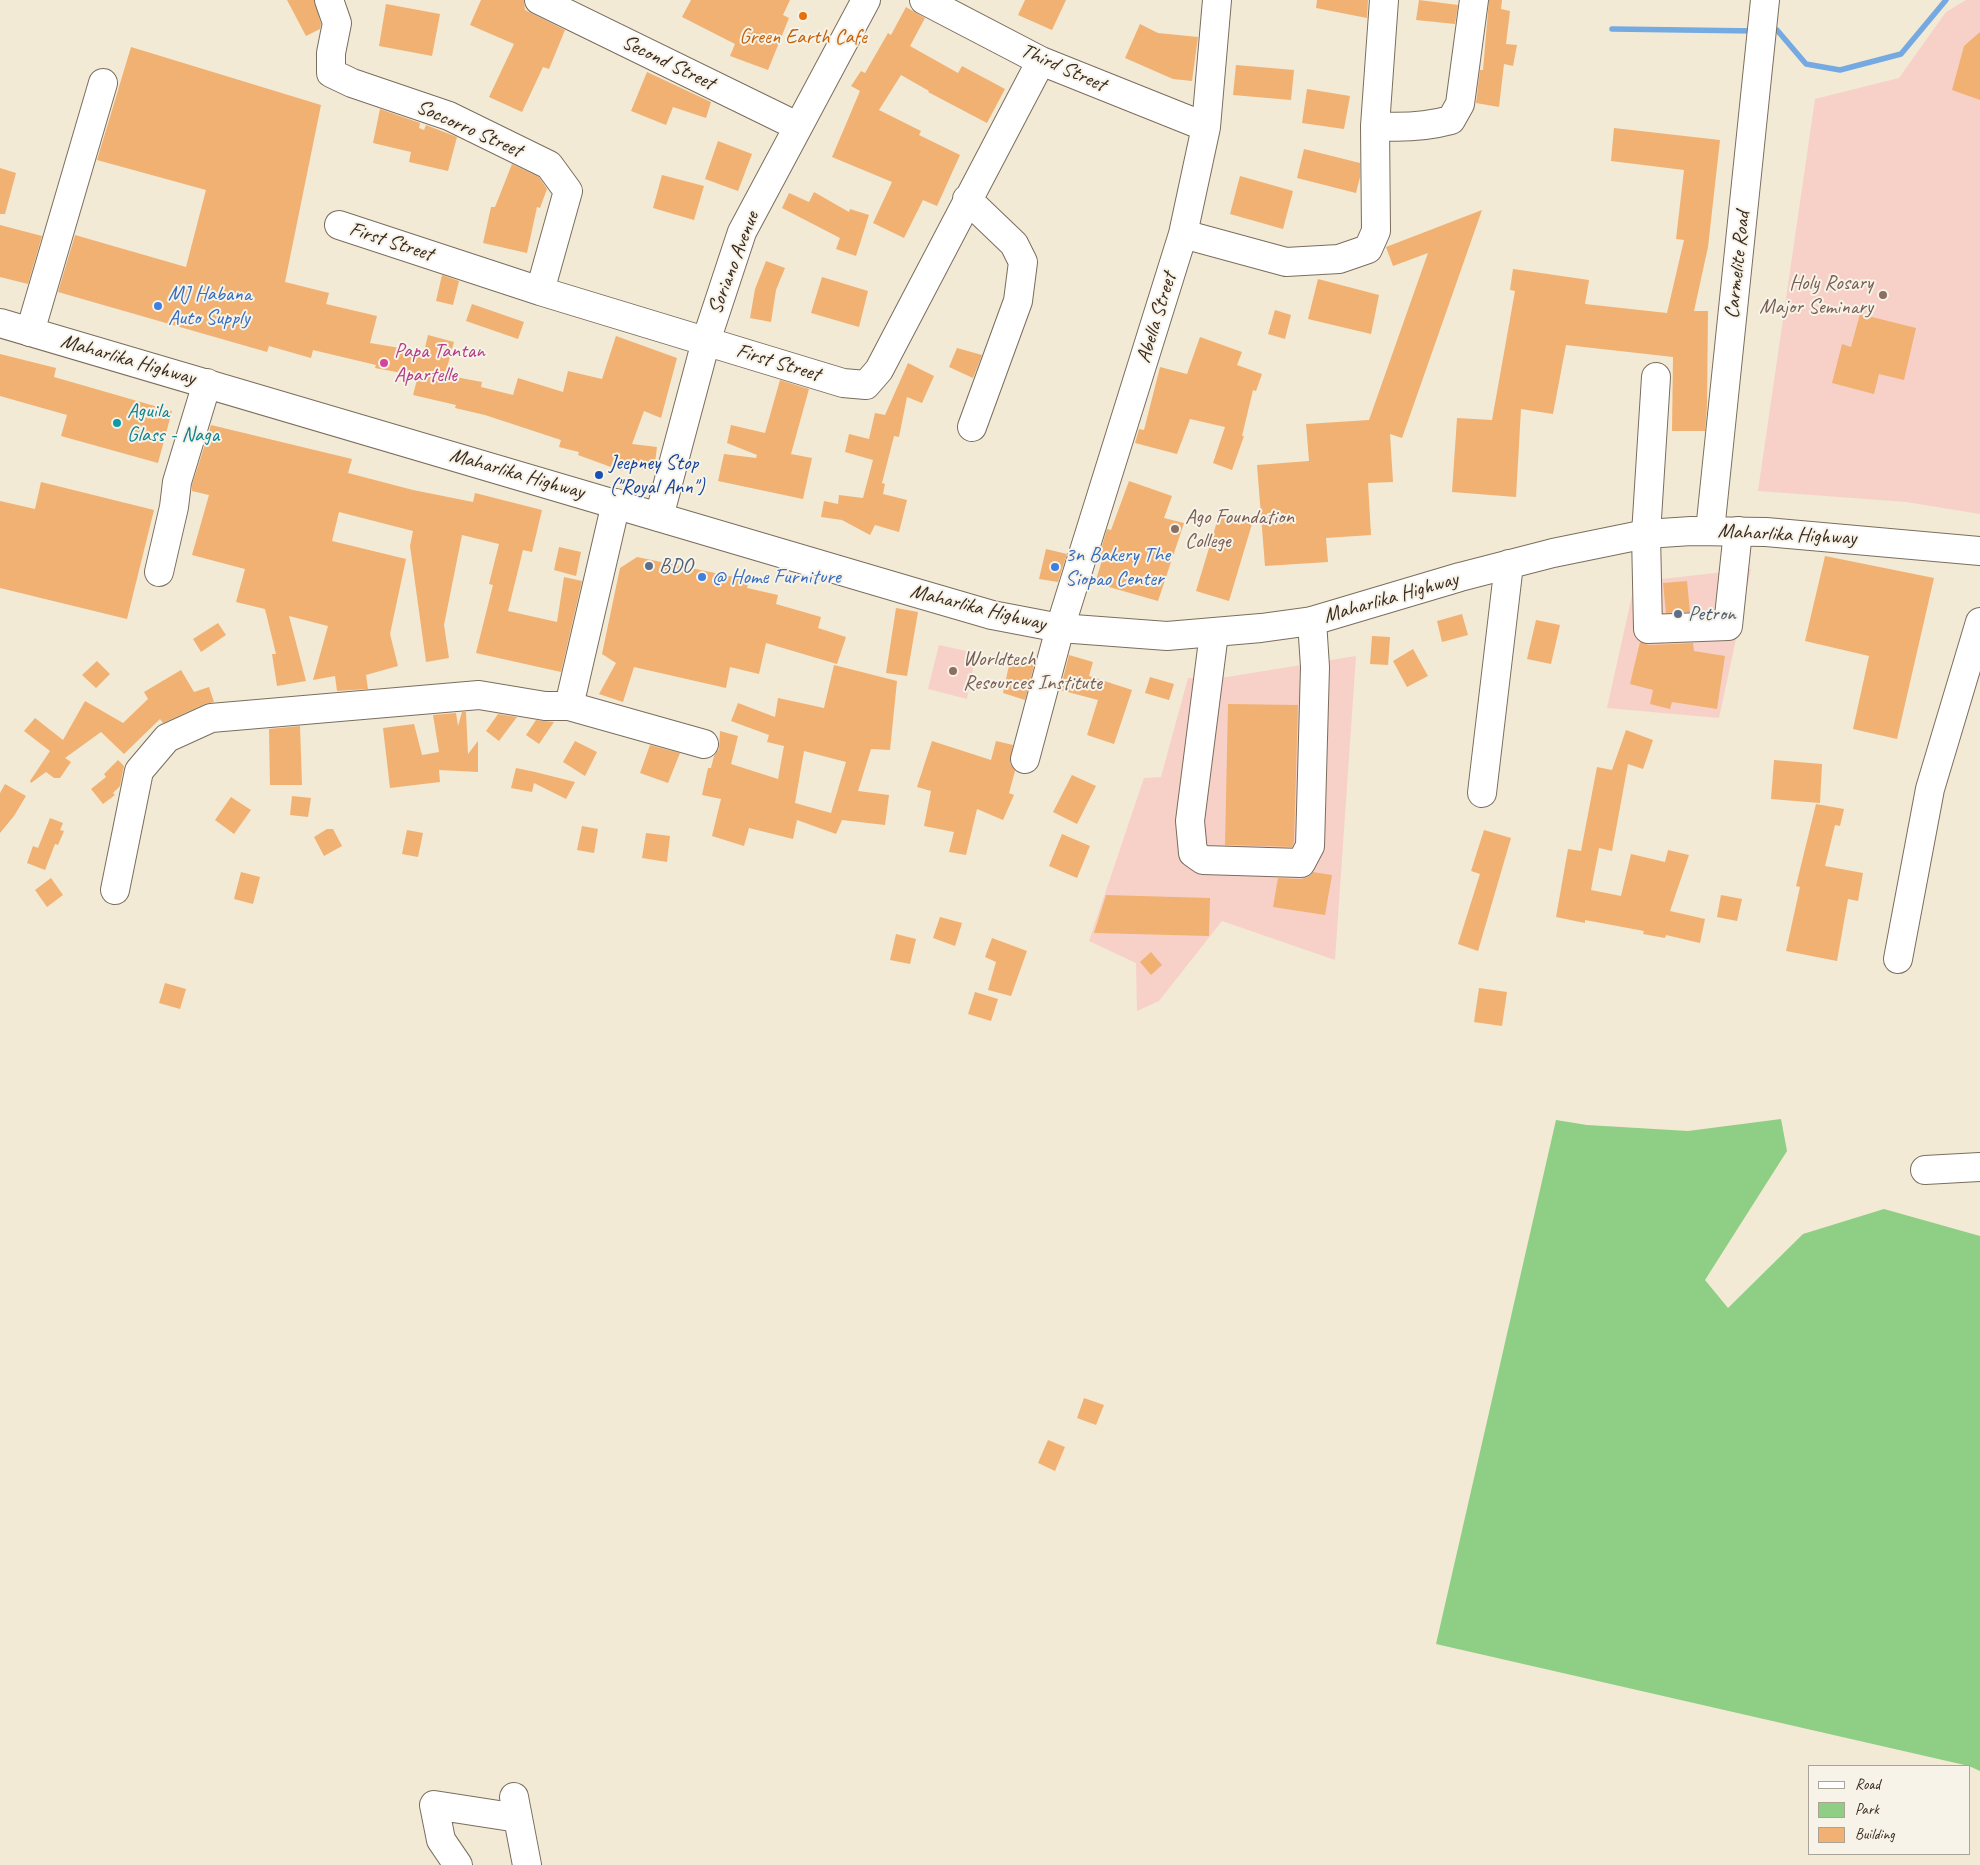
<!DOCTYPE html>
<style>
body{margin:0}
#map{position:relative;width:1980px;height:1865px;overflow:hidden;background:#f2ead5;font-family:Caveat,sans-serif}
canvas{display:block}
.legend{position:absolute;left:1808px;top:1765px;width:162px;height:90px;box-sizing:border-box;background:#f7f3e8;border:1px solid #aca397;margin:0;padding:6px 9px;list-style:none;font-size:15px;color:#3b2a1e}
.legend li{display:flex;align-items:center;gap:10px;height:25px}
.legend b{width:25px;border:1px solid #aca397}
</style>
<div id="map">
<canvas width="1980" height="1865"></canvas>
<ul class="legend">
<li><b style="height:6px;background:#fff"></b>Road</li>
<li><b style="height:14px;background:#8ece85"></b>Park</li>
<li><b style="height:14px;background:#f1b172"></b>Building</li>
</ul>
</div>
<script>
const context = document.querySelector('canvas').getContext('2d');
context.lineJoin = 'round';
function fillPath(path, color) { context.fillStyle = color; context.fill(path, 'evenodd'); }
function strokePath(path, color, width, dash) { context.strokeStyle = color; context.lineWidth = width; context.lineCap = dash ? 'butt' : 'round'; context.setLineDash(dash || []); context.stroke(path); }
function write(font, color, halo, rows, align = 'center') {
  context.font = font + ' Caveat,sans-serif'; context.lineWidth = 4; context.setLineDash([]); context.textBaseline = 'middle'; context.strokeStyle = halo; context.fillStyle = color; for (const [text, x, y, turn = 0] of rows) {
    context.save(); context.translate(x, y); context.rotate((+turn || 0) * Math.PI / 180); context.textAlign = isNaN(turn) ? turn : align; if (halo) context.strokeText(text, 0, 0); context.fillText(text, 0, 0); context.restore();
  }
}
fillPath(new Path2D(`
 M1966,0H1980V514L1906,502L1758,491L1815,99L1899,78L1946,12Z
 M1751,569L1719,718L1607,708L1635,582Z
 M939,645L976,653L967,699L928,689Z
 M1356,656L1335,960L1222,921L1159,1001L1137,1011L1136,963L1089,941L1144,778L1161,777L1188,678L1227,677Z`), '#f7d1c7');
fillPath(new Path2D(`
 M1781,1119L1787,1151L1705,1280L1728,1308L1803,1234L1884,1209L1980,1236V1771L1969,1766L1436,1644L1556,1120L1587,1125L1688,1131Z`), '#8ece85');
strokePath(new Path2D(`
 M1612,29L1755,31
 M1769,31L1777,30L1806,64L1840,70L1901,54L1946,0`), '#75a9e1', 5.5);
fillPath(new Path2D(`
 M287,0H314L321,24L320,29L306,36Z
 M481,0H524L525,10L565,30L549,69L543,67L522,112L489,97L514,44L470,25Z
 M691,0H790L783,15L789,18L768,70L730,56L735,44L682,17Z
 M1025,0H1066L1052,30L1018,15Z
 M1317,0H1368L1367,18L1316,8Z
 M1419,0L1458,5L1455,24L1416,20Z
 M1489,0H1502L1501,9L1510,11L1506,44L1517,45L1513,66L1504,64L1499,107L1476,103L1480,70H1483Z
 M386,4L440,14L432,56L379,46Z
 M906,7L925,18L910,46L958,73L962,66L1005,89L987,123L928,92L929,91L901,75L879,110L921,131L919,135L960,155L937,206L923,200L904,238L873,223L892,182L832,157L860,91L851,86L861,71L865,73L888,33L891,35Z
 M1140,24L1158,33L1198,37L1192,81L1173,79L1125,58Z
 M1980,32V100L1952,90L1964,46Z
 M131,47L321,105L285,282L329,293L326,304L377,316L370,343L424,352L428,335L454,342L445,375L482,382L481,387L513,395L518,378L563,392L568,371L602,379L616,336L677,358L661,418L644,411L632,444L657,447L654,471L624,467L622,471L578,455L579,452L559,447L561,440L485,415L455,408L456,405L413,395L418,376L375,368L376,365L313,350L311,358L269,346L267,352L58,292L75,235L186,267L206,190L97,160Z
 M1236,65L1294,70L1291,100L1233,95Z
 M647,72L711,102L706,118L673,107L666,125L631,111Z
 M1307,89L1350,96L1344,129L1302,123Z
 M380,109L420,123L419,128L424,130L426,125L457,137L448,171L409,162L411,152L373,143Z
 M1614,128L1720,140L1708,247L1694,311H1708L1707,407L1705,431H1672L1673,357L1566,345L1553,414L1521,409L1516,497L1452,492L1457,418L1492,420L1515,291L1510,290L1513,269L1589,280L1585,304L1667,313L1684,240L1676,239L1684,170L1611,161Z
 M718,141L752,154L738,191L705,179Z
 M1304,149L1360,163V177L1356,193L1297,178Z
 M512,164L539,177L547,189L540,208L537,207L527,253L483,243L491,207H495Z
 M0,168L16,173L5,214H0Z
 M662,175L704,186L694,220L653,208Z
 M1240,176L1293,191L1283,229L1230,214Z
 M814,192L849,212L850,209L869,215L856,256L836,249L840,238L782,208L789,193L809,202Z
 M1482,210L1402,438L1390,434L1393,482L1368,483L1371,535L1326,538L1328,562L1265,566L1257,465L1309,461L1306,424L1369,420L1428,253L1393,266L1386,247Z
 M0,225L42,236L28,284L0,277Z
 M766,261L785,268L776,290L771,322L750,318L755,289Z
 M442,275L459,281L453,305L436,301Z
 M822,277L868,291L859,327L811,313Z
 M1318,279L1379,295L1371,334L1308,319Z
 M472,304L524,322L518,339L466,321Z
 M1275,310L1291,315L1285,339L1268,334Z
 M1860,314L1916,328L1904,380L1879,374L1874,394L1832,383L1842,344L1851,347Z
 M1200,337L1242,352L1237,365L1262,374L1256,391L1253,390L1242,436H1244L1232,470L1213,463L1225,427L1190,419L1177,454L1135,443L1139,429L1144,430L1160,367L1187,374Z
 M957,348L982,355L973,378L949,367Z
 M0,354L56,368L54,377L172,411L158,463L61,436L67,415L0,396Z
 M908,363L934,376L922,403L907,397L899,437L894,436L882,483L885,484L883,494L907,500L899,532L875,525L870,535L842,520L821,517L824,501L838,504L839,495L863,498L873,460L845,452L849,434L869,439L875,413L885,415Z
 M780,380L809,389L791,454L812,458L803,499L718,481L724,454L756,458L757,455L727,443L731,425L765,433Z
 M211,425L352,459L348,473L413,490L473,502L475,493L542,510L532,552L523,550L508,611L557,622L564,577L582,581L561,672L476,653L493,585L489,584L499,544L462,535L444,625L449,658L426,662L410,546L413,531L339,512L332,541L406,559L390,634L398,666L366,675L368,689L337,691L335,676L313,680L328,626L289,616L306,681L277,686L272,654H276L265,609L236,602L245,569L192,555L209,495L192,491V485Z
 M1129,481L1172,496L1164,518L1184,523L1158,601L1095,583L1103,557L1099,556L1107,529L1111,530Z
 M41,482L154,510L127,619L0,588V501L35,509Z
 M1219,515L1252,524L1229,601L1196,591Z
 M559,547L581,552L576,576L554,570Z
 M1046,549L1067,554L1058,582L1039,579Z
 M1825,556L1934,578L1897,739L1853,729L1869,656L1805,641Z
 M637,557L749,580L747,588L778,595L776,604L821,617L818,628L846,637L837,664L766,643L759,674L730,667L726,688L634,667L623,702L599,694L616,663L602,654L620,568Z
 M1687,581L1690,612L1666,613L1663,583Z
 M896,608L918,612L907,676L886,673Z
 M1462,614L1468,635L1442,642L1437,621Z
 M1536,620L1560,625L1551,664L1527,659Z
 M218,623L226,635L201,652L193,639Z
 M1372,636L1390,637L1388,665L1370,664Z
 M1640,642L1649,645L1693,643L1694,651L1725,656L1717,709L1672,702L1670,709L1650,704L1653,690L1630,684Z
 M1413,649L1428,676L1407,687L1393,661Z
 M1069,655L1093,662L1089,676L1132,690L1114,744L1087,735L1098,700L1060,690Z
 M1011,656L1035,662L1025,700L1003,693Z
 M97,661L110,674L96,688L82,675Z
 M834,665L897,681L890,750L871,749L858,791L889,795L885,825L842,820L836,834L797,820L793,839L749,828L744,846L712,836L721,799L702,795L708,768H711L714,756L719,749L720,731L738,736L731,764L778,779L784,746L767,742L769,735L731,721L738,703L775,717L778,698L824,708ZM804,751L846,762L831,813L795,803Z
 M181,670L194,692L209,687L214,702L205,704L163,723L160,719L124,754L101,732L65,758L71,762L60,778H54L46,772L31,783L30,781L50,751L24,731L35,718L63,740L85,701L123,723L148,699L144,692Z
 M1150,677L1174,684L1169,700L1145,693Z
 M1228,704L1298,705L1294,842L1292,847L1225,845Z
 M462,712H466L468,754L478,741V772L439,770L440,782L390,788L383,728L414,724L422,755L439,752L433,715L456,713L458,726Z
 M498,714L517,717L499,741L486,731Z
 M536,720L554,722L539,744L526,735Z
 M300,726L302,785H270L269,729Z
 M1626,730L1653,740L1643,769L1628,764L1612,851L1599,848L1591,890L1621,896L1631,854L1665,862L1668,850L1689,855L1670,911L1705,919L1700,943L1666,935L1665,938L1643,934L1644,931L1585,920V923L1556,917L1568,849L1581,851L1597,767L1612,770Z
 M575,741L597,752L585,776L563,762Z
 M932,741L991,760L996,741L1013,745L1010,763L1015,771L1009,793L1014,795L1003,820L977,809L966,855L949,852L954,832L924,826L931,791L917,787Z
 M650,745L680,753L668,783L640,773Z
 M118,760L124,766L120,786L113,793L115,795L103,804L91,789L106,777L104,774Z
 M1774,760L1822,764L1820,803L1771,799Z
 M516,768L535,772L575,782L566,799L534,783L532,792L511,788Z
 M1072,775L1096,786L1077,824L1053,812Z
 M5,784L26,796L14,816L0,833V793Z
 M292,796L311,798L308,817L290,815Z
 M231,797L251,810L234,834L215,820Z
 M1816,804L1844,809L1840,826L1835,825L1825,866L1863,873L1858,901L1848,899L1837,961L1786,951L1800,887L1796,886Z
 M50,818L63,823L60,830L64,831L58,845L55,844L45,870L27,863L33,846L38,848Z
 M582,826L598,829L594,853L577,850Z
 M327,829H333L342,846L324,856L314,837Z
 M407,830L423,833L418,857L402,854Z
 M1484,830L1511,838L1478,951L1458,944L1480,874L1471,871Z
 M646,833L670,836L667,862L642,858Z
 M1062,834L1090,846L1077,878L1049,866Z
 M241,872L260,877L253,904L234,899Z
 M1313,872L1332,875L1325,915L1273,907L1278,878L1301,879L1308,877Z
 M51,878L63,895L47,907L35,890Z
 M1106,895L1210,898L1209,936L1094,933Z
 M1721,895L1742,899L1737,921L1717,917Z
 M940,917L962,923L955,946L933,938Z
 M896,934L916,939L910,964L890,960Z
 M992,938L1027,951L1011,996L988,990L996,962L985,957Z
 M1151,952L1162,965L1151,975L1140,962Z
 M165,983L186,989L180,1009L159,1003Z
 M1479,988L1507,992L1502,1026L1474,1022Z
 M975,992L998,999L991,1021L968,1014Z
 M1084,1398L1104,1405L1096,1425L1077,1418Z
 M1048,1440L1065,1447L1055,1471L1038,1463Z`), '#f1b172');
const minor = new Path2D(`
 M329,0L337,23L331,53V73L352,83L449,116L549,165L568,191L540,291
 M539,0L797,126
 M924,0L1041,61L1206,127
 M1375,126C1402,128 1425,127 1451,120L1460,104L1474,0
 M967,199L1014,244L1023,262L1018,301L972,427
 M339,225L540,291L843,383L866,385L879,370L1041,61
 M1183,234L1286,262L1339,259L1368,249L1376,231L1375,126L1384,0
 M30,332L103,83
 M1656,377L1646,534L1648,629L1728,626L1738,531
 M659,517L706,341L742,232L866,0
 M1710,531L1765,0
 M159,572L174,507L177,482L207,383
 M1214,633L1190,821L1193,853L1203,860L1301,863L1310,846L1315,667L1312,621
 M569,706L704,744
 M1025,759L1060,628L1183,234L1206,127L1217,0
 M1482,793L1509,564
 M115,890L139,771L167,738L211,718L479,695L545,706H569L616,503
 M1898,959L1930,789L1980,622
 M1925,1170L1980,1167
 M514,1797L527,1865
 M458,1865L441,1840L434,1805L518,1818`);
const major = new Path2D(`
 M0,323L913,592L992,615L1060,628L1167,636L1261,628L1312,621L1460,577L1553,553L1646,534L1691,531L1766,532L1980,551`);
strokePath(minor, '#7b6d5e', 30);
strokePath(major, '#7b6d5e', 30);
strokePath(minor, '#fff', 28);
strokePath(major, '#fff', 28);
for (const [x, y, r, color] of [
 [803,16,5,"#e8710a"],
 [1883,295,5,"#8d6e63"],
 [158,306,5,"#3f7fe0"],
 [384,363,5,"#d1479c"],
 [117,423,5,"#0f9aa8"],
 [599,475,5,"#1a4fb4"],
 [1175,529,5,"#8d6e63"],
 [649,566,5,"#5c6f8a"],
 [1055,567,5,"#3f7fe0"],
 [702,577,5,"#3f7fe0"],
 [1678,614,5,"#5c6f8a"],
 [953,671,5,"#8d6e63"]
]) { const dot = new Path2D(); dot.arc(x, y, r, 0, 2 * Math.PI); context.fillStyle = color; context.fill(dot); strokePath(dot, '#f7f3e8', 2); }
write('21px', '#c56008', '#f7f3e8', [
 ["Green Earth Cafe",803,37]
]);
write('21px', '#3b2a1e', '#f7f3e8', [
 ["Second Street",668,63,26],
 ["Third Street",1063,68,24],
 ["Soccorro Street",469,129,24],
 ["First Street",391,242,18],
 ["Soriano Avenue",734,263,-69],
 ["Carmelite Road",1738,265,-84],
 ["Abella Street",1157,318,-73],
 ["Maharlika Highway",128,360,16],
 ["First Street",778,363,17],
 ["Maharlika Highway",517,474,16],
 ["Maharlika Highway",1787,535,3],
 ["Maharlika Highway",1391,598,-16],
 ["Maharlika Highway",978,608,14]
]);
write('21px', '#785e54', '#f7f3e8', [
 ["Holy Rosary",1873,283,"right"],
 ["Major Seminary",1873,307,"right"],
 ["Ago Foundation",1185,517],
 ["College",1185,541],
 ["Worldtech",963,659],
 ["Resources Institute",963,683]
], 'left');
write('21px', '#366cbe', '#f7f3e8', [
 ["MJ Habana",168,294],
 ["Auto Supply",168,318],
 ["3n Bakery The",1065,555],
 ["Siopao Center",1065,579],
 ["@ Home Furniture",712,577]
], 'left');
write('21px', '#b23c85', '#f7f3e8', [
 ["Papa Tantan",394,351],
 ["Apartelle",394,375]
], 'left');
write('21px', '#0d838f', '#f7f3e8', [
 ["Aguila",127,411],
 ["Glass - Naga",127,435]
], 'left');
write('21px', '#164399', '#f7f3e8', [
 ["Jeepney Stop",609,463],
 ["(\"Royal Ann\")",609,487]
], 'left');
write('21px', '#4e5e75', '#f7f3e8', [
 ["BDO",659,566],
 ["Petron",1688,614]
], 'left');
</script>
